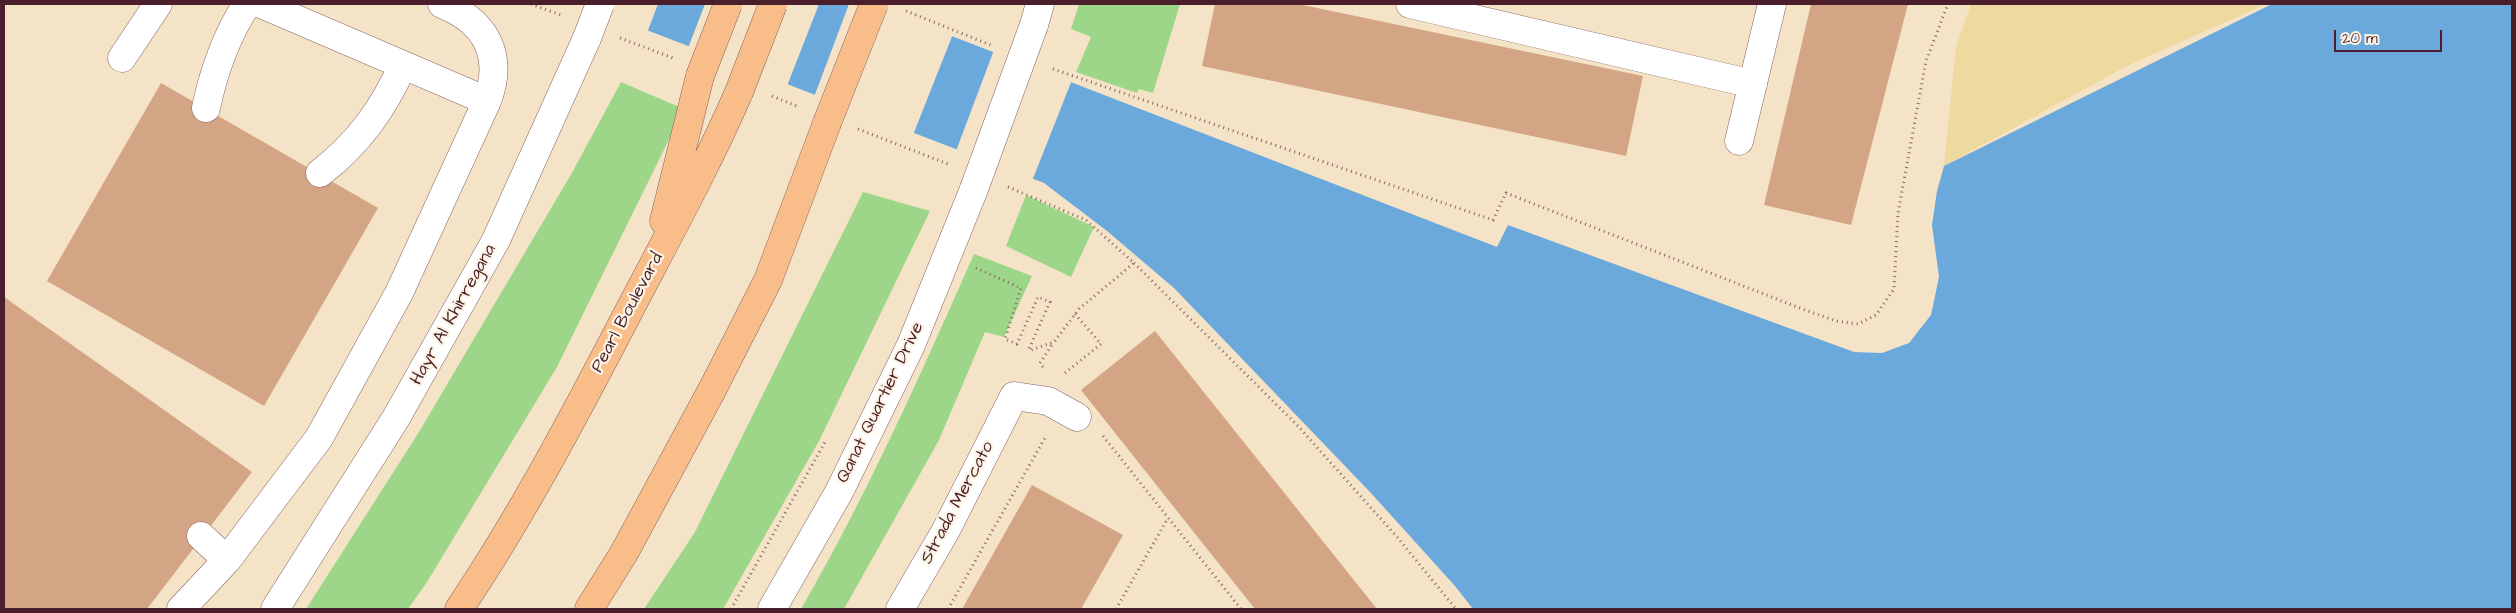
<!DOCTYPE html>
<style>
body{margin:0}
#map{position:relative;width:2516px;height:613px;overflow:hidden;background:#f4e3c7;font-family:"Architects Daughter",sans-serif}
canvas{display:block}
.frame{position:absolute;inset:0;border:5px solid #4a1f2b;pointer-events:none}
.scale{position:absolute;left:2334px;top:30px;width:108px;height:22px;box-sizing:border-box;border:2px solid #4a1f2b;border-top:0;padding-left:6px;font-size:15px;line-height:18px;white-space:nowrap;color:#4a1f2b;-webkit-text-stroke:4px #fcf5e5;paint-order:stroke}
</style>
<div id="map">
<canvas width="2516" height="613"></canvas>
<div class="frame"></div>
<div class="scale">20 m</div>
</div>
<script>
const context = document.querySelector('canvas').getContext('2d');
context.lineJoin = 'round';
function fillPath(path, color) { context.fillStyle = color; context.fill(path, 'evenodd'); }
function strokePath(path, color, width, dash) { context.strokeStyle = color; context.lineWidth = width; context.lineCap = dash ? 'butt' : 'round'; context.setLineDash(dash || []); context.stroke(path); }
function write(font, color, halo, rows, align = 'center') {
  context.font = font + ' "Architects Daughter",sans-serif'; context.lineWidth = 4.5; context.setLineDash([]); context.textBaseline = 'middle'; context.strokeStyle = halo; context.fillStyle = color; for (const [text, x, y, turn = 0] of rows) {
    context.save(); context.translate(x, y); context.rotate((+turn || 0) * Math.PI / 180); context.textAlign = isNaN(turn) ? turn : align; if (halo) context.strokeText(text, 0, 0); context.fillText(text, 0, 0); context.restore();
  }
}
fillPath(new Path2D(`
 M1079,4H1180L1153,93L1139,89L1137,93L1076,72L1091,37L1071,29Z
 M621,82L684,109L557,367L427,582L408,609H306L419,432L573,171Z
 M863,192L930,211L819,441L723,609H644L695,532Z
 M1026,195L1094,227L1071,277L1006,246Z
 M974,254L1032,276L1004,337L985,332L939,440L844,609H801C867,495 921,374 974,254Z`), '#9dd689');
fillPath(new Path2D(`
 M1971,4H2266L2127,66L1944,166L1956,47Z`), '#eeda9e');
fillPath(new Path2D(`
 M579,4H869L1497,247L1508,225L1854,352L1882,353L1909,343L1931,315L1939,277L1932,225L1937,191L1944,166L2272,4H2512V609H1473L1455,586L1370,492L1174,288L1107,231L1044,183Z`), '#6ba9dd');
fillPath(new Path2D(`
 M577,4H658L647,33Z
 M705,4H819L787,86L688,48Z
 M849,4H876L953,34L913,135L814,97Z
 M994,50L1072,80L1032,181L956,151Z`), '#f4e3c7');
fillPath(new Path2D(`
 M1215,4H1298L1643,76L1626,156L1202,66Z
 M1811,4H1908L1851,225L1764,205Z
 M161,83L378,208L264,406L47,281Z
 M4,297L252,472L147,609H4Z
 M1155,331L1377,609H1255L1200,540L1081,390Z
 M1032,485L1123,535L1081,609H962Z`), '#d3a584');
const minor = new Path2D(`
 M261,4L487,101
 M1410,4L1753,84
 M1034,25L1040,4
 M122,58L158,4
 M206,108C214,70 226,36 247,4
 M1739,141L1772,4
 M320,173C359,143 383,109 403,65
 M201,536L227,560
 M181,609L227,560L319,438L399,293L487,101C504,56 487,22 442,4
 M275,609L396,418L496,240L587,38
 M772,609L839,492L911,345L974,189
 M900,609L945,532L1014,396L1048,401L1077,417`);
const major = new Path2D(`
 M664,221L700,76
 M459,609C523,514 577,411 630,309C667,238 707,166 739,92
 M589,609L624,553L712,390L768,280L827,123`);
strokePath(minor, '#866462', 29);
strokePath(major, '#866462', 29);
strokePath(new Path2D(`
 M531,4L561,15
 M906,11L993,46
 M620,38L673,58
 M1053,69L1493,220L1506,193L1797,307L1836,321L1858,324L1876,315L1894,289L1898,213L1926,61L1948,4
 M772,96L799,107
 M858,129L948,164
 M1008,187L1086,220L1134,263L1079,309L1054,342L1028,351
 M1134,263L1298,426L1397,537L1456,609
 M976,268L1021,288L1005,339L1017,344L1038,297L1050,302L1028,351
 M1043,367L1040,363L1053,343
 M1065,373L1101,344L1075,314
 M1103,436L1241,609
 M731,609L825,442
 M948,609L1046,436
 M1116,609L1168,518`), '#866462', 3, [1, 4]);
strokePath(minor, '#fff', 28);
strokePath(major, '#f8bd88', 28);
const minorBridge = new Path2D(`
 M587,38L600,4
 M974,189L1034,25`);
const majorBridge = new Path2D(`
 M700,76L728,4
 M739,92L773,4
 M827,123L874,4`);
strokePath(minorBridge, '#866462', 29, []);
strokePath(majorBridge, '#866462', 29, []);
strokePath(minorBridge, '#fff', 28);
strokePath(majorBridge, '#f8bd88', 28);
write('18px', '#4a1f2b', '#fcf5e5', [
 ["Pearl Boulevard",628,313,-62],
 ["Hayr Al Khirregana",454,315,-61],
 ["Qanat Quartier Drive",881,403,-64],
 ["Strada Mercato",958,503,-62]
]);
</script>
